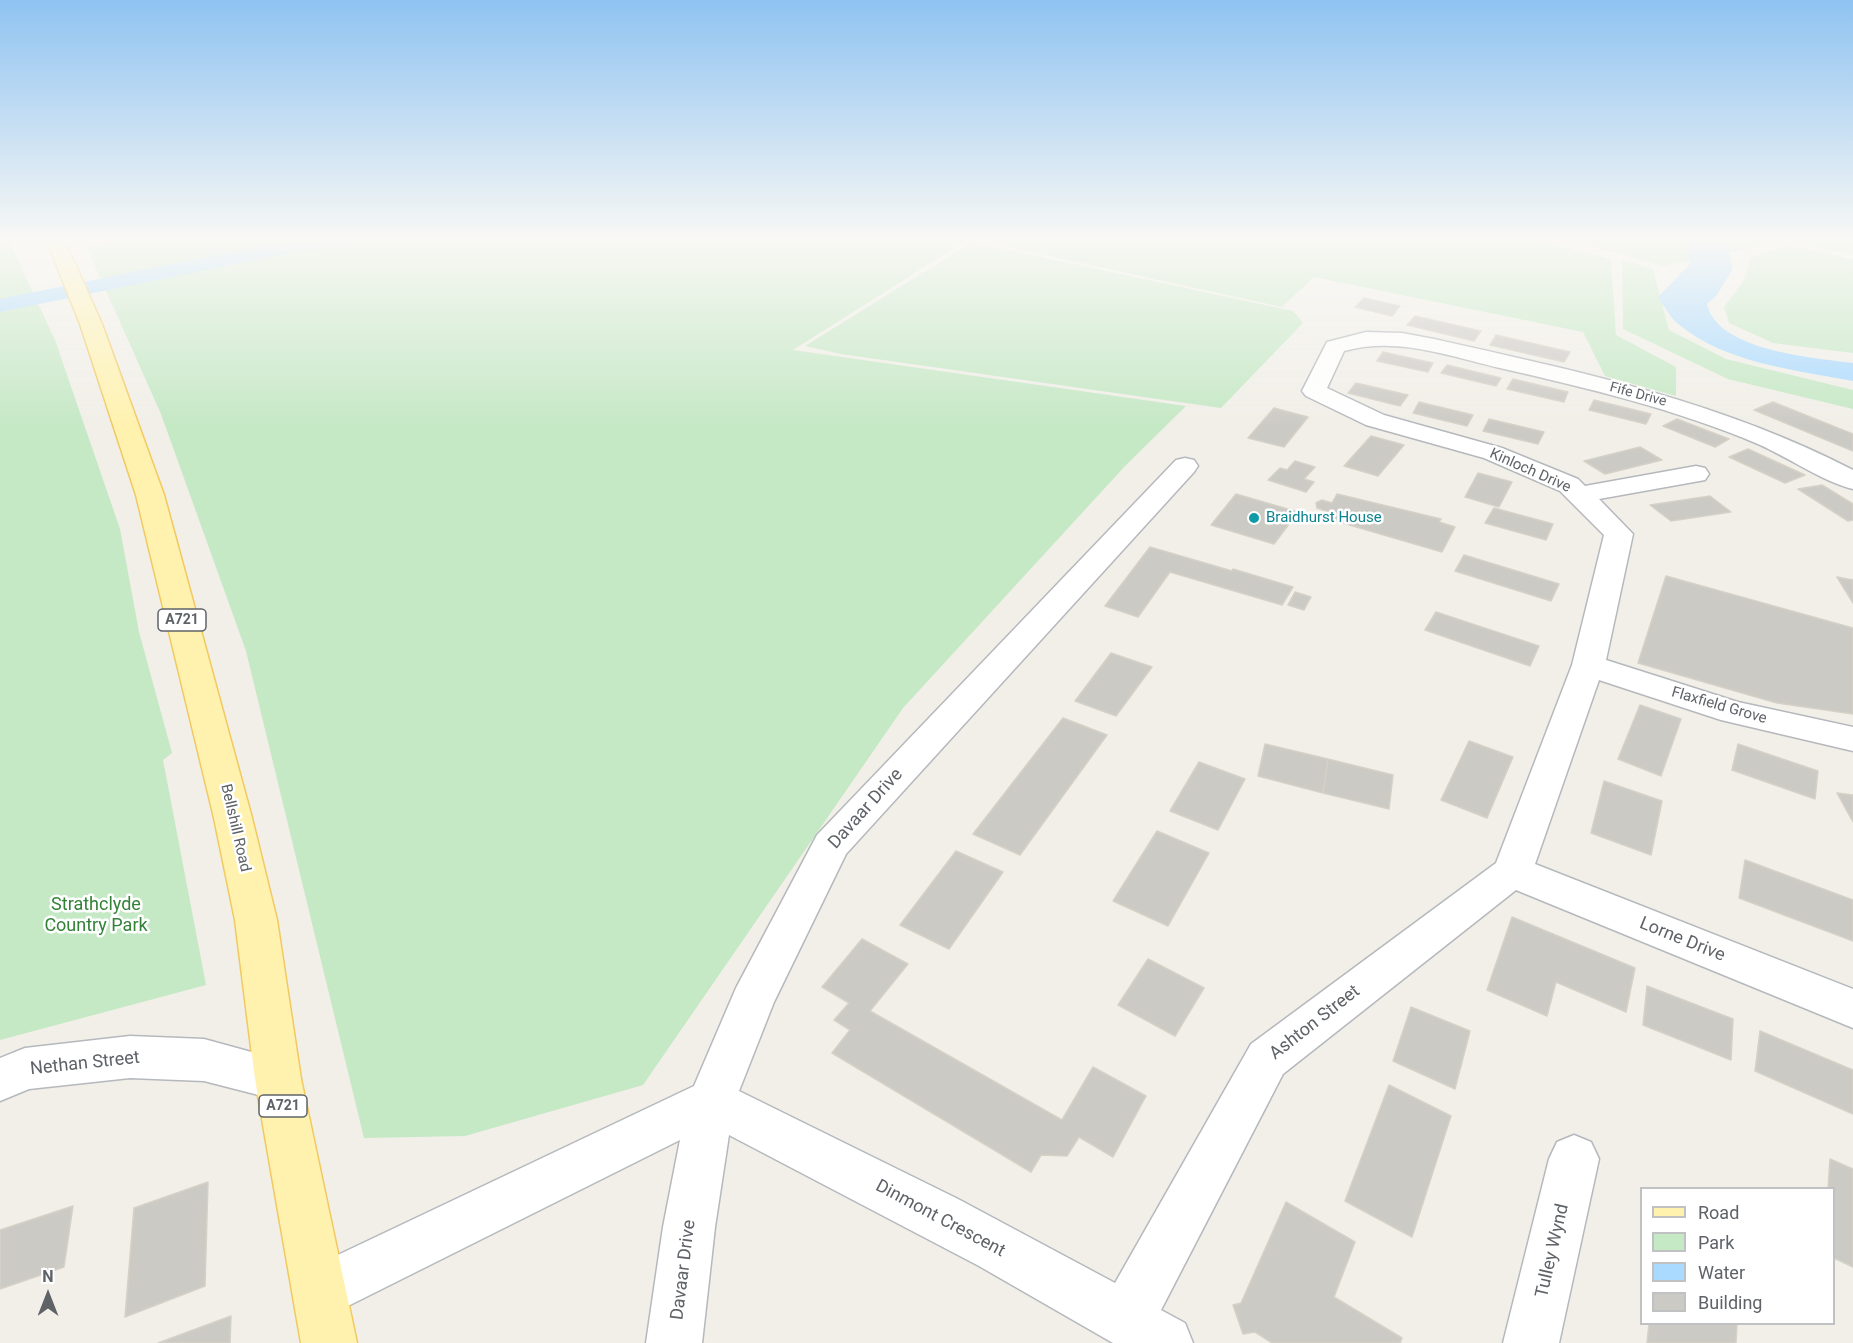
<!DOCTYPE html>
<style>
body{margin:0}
#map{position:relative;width:1853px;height:1343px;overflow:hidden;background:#f1efe8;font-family:Roboto,sans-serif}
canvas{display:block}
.legend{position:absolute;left:1640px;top:1187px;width:195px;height:138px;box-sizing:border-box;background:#fff;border:2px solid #bfc1c3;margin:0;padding:8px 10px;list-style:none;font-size:18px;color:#5f6368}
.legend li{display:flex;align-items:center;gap:12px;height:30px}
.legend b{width:30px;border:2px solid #bfc1c3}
.north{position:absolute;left:18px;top:1265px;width:60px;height:60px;-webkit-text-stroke:4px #fff;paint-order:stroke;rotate:0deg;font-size:16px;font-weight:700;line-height:24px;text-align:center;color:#5f6368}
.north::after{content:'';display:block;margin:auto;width:21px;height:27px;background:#5f6368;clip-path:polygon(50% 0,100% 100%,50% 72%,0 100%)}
</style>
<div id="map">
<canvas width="1853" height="1343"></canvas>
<ul class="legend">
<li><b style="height:8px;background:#fff2af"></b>Road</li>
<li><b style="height:16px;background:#c5e8c5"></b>Park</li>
<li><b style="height:16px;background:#aadaff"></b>Water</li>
<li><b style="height:16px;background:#cccac5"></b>Building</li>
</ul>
<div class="north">N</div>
</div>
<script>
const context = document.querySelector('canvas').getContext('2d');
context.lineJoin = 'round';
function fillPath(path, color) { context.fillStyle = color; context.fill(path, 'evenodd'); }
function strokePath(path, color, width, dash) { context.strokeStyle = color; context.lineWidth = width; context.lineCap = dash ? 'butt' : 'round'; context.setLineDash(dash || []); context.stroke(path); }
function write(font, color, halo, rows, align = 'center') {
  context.font = font + ' Roboto,sans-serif'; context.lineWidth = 5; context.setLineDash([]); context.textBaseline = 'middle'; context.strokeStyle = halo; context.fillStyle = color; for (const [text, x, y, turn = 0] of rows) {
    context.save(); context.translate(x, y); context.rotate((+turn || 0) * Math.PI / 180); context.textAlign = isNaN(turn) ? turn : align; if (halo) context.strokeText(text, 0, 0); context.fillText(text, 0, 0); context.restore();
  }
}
fillPath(new Path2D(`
 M0,239H8L55,340L120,529L139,632L172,753L163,760L206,985L0,1040Z
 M122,239H969L793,350L1186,406L1126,465L903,708L643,1085L465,1136L364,1138L246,651L161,414L86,246Z
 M983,239H1534L1611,259L1616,335L1676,367V396L1605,376L1583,332L1314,277L1282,307L980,241Z
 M1566,239H1853V255L1786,241L1663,266Z
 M972,242L1293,311L1303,323L1221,408L841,354L805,346Z
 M1790,245L1853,259V353L1773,343L1729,323L1724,307L1744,280L1751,257Z
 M1622,260L1653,269L1669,330L1726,359L1853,390V409L1728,379L1623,329Z`), '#c5e8c5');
fillPath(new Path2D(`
 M295,239H360L0,312V299Z
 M1685,239H1723L1728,247L1733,269L1716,296L1707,304C1717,351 1815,358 1853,363V381C1795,370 1724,363 1677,323C1670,317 1664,306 1658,297L1689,265L1688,242Z`), '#aadaff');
const building = new Path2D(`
 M1364,298L1400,306L1392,316L1355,307Z
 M1415,316L1481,331L1474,341L1407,325Z
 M1496,335L1570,352L1564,362L1490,345Z
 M1383,352L1433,363L1428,372L1377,361Z
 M1447,365L1501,378L1496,386L1441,373Z
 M1513,379L1568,392L1564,402L1507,389Z
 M1356,383L1408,395L1400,406L1348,393Z
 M1594,400L1651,414L1646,424L1589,410Z
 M1419,402L1473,415L1467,426L1413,413Z
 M1773,402L1853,434V451L1754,410Z
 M1274,408L1308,417L1284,447L1248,438Z
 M1489,419L1544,432L1538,444L1483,431Z
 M1677,419L1729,439L1715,447L1663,426Z
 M1371,436L1404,445L1378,476L1344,466Z
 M1640,447L1662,460L1605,474L1584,461Z
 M1748,449L1805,475L1785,483L1729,457Z
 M1295,461L1315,467L1304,479L1314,482L1306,492L1268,480L1280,468L1287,470Z
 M1478,473L1512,482L1499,507L1465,497Z
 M1822,485L1853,504V520L1848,521L1798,489Z
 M1236,494L1298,512L1274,544L1211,525Z
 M1337,494L1441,519L1439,522L1455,527L1442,552L1322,517L1326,511L1317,508L1316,503L1322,500L1332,503Z
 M1710,496L1731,512L1671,521L1650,505Z
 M1494,508L1553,524L1546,540L1485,523Z
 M1150,547L1232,571L1233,569L1293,587L1282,605L1170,572L1138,617L1105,606Z
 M1464,555L1559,584L1551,601L1455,571Z
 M1666,576L1853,628V714L1777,703L1638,663Z
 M1837,577L1853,580V603Z
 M1295,592L1311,597L1304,610L1288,605Z
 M1436,612L1539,646L1530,666L1425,630Z
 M1111,653L1152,667L1116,716L1075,701Z
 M1640,705L1681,719L1661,776L1618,759Z
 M1063,718L1107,735L1020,855L973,834Z
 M1469,741L1513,757L1487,818L1441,800Z
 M1265,744L1328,759L1323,793L1258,776Z
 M1738,744L1818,771L1815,799L1732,770Z
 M1328,759L1393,775L1389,809L1323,793Z
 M1199,762L1245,779L1218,830L1170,811Z
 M1604,781L1662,801L1651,855L1591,833Z
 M1837,793L1853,795V822Z
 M1157,831L1209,853L1168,926L1113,901Z
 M956,851L1003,872L949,949L900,925Z
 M1745,860L1853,900V941L1739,898Z
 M1512,917L1635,968L1626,1012L1556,982L1547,1016L1487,990Z
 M862,939L908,964L870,1011L1062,1120L1093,1067L1146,1096L1113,1157L1079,1137L1067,1156L1041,1155L1031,1172L832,1053L850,1030L834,1020L849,1003L822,987Z
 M1148,959L1204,988L1175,1036L1118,1005Z
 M1647,986L1733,1019L1731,1060L1643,1025Z
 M1411,1007L1470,1031L1455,1089L1393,1061Z
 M1760,1031L1853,1070V1114L1755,1071Z
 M1389,1085L1451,1116L1412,1237L1345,1201Z
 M1830,1159L1853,1169V1267L1834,1258V1188H1828Z
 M208,1182L205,1286L125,1317L134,1208Z
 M1286,1202L1355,1242L1334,1297L1402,1338L1400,1343H1272L1255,1332L1243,1334L1233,1305L1241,1303Z
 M73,1206L64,1267L0,1289V1230Z
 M231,1316L230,1343H158Z
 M1649,1324H1737L1736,1343H1647Z`);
fillPath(building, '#cccac5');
strokePath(building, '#d6d1c6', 1.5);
const street = new Path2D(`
 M1366,332L1402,333L1434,339C1578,371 1722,402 1853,470V489C1823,482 1788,457 1758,444C1675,409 1588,388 1500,368C1449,356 1396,336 1344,351L1327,388L1384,415L1502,448L1578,479L1585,486L1696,466L1705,468L1709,474L1705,480L1599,499L1633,534L1606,660L1738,702L1853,727V751L1721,720L1599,680L1535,864L1853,989V1028L1516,890L1283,1074L1161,1310L1185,1323L1193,1343H1113L979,1266L729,1135L715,1227L702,1343H646L663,1227L680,1140L340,1310L321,1318L302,1310L294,1291L302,1272L694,1086L736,988L817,835L1176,460L1185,458L1194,460L1198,466L1194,472L846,854L774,1002L739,1091L958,1199L1115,1283L1251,1044L1496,863L1572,665L1604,535L1560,491L1484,458L1366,425L1306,396L1302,391L1327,342Z
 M130,1036L204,1039L295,1064L301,1079L295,1094L278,1100L204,1081L130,1078L29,1089L0,1101V1058L25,1048Z
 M1574,1135L1591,1142L1599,1159L1559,1343H1503L1549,1159L1557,1142Z`);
const secondary = new Path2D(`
 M48,239H78L76,243L56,247L49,245Z`);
const primary = new Path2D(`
 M46,239H64L102,324L164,495L252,818L277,920L301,1079L357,1343H301L255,1079L235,920L214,818L136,495L80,324Z`);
strokePath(street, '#b5b8bc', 3);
strokePath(secondary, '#b6babf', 3);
strokePath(primary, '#f2c960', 3);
fillPath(street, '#fff');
fillPath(secondary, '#fff');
fillPath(primary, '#fff2af');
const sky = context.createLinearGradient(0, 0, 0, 427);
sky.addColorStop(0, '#8fc3f1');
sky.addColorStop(0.56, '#f9f8f5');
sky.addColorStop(1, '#f9f8f500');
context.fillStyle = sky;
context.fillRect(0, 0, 1853, 427);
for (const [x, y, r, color] of [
 [1254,518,6,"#0f9aa8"]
]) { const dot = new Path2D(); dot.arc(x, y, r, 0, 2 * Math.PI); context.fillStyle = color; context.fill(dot); strokePath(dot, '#fff', 2); }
write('14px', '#5f6368', '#fff', [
 ["Fife Drive",1638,395,15]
]);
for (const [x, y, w] of [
 [182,620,48],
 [283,1106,48]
]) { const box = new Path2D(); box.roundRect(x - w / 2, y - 11, w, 22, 4.5); context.fillStyle = '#fff'; context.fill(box); strokePath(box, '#5f6368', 1.5); }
write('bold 14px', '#5f6368', null, [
 ["A721",182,620],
 ["A721",283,1106]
]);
write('15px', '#5f6368', '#fff', [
 ["Kinloch Drive",1530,471,24],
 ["Flaxfield Grove",1719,706,16],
 ["Bellshill Road",235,828,77]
]);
write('15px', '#0d838f', '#fff', [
 ["Braidhurst House",1266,518]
], 'left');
write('18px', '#5f6368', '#fff', [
 ["Davaar Drive",866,809,-48],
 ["Lorne Drive",1682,940,22],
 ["Ashton Street",1315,1023,-38],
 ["Nethan Street",85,1064,-6],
 ["Dinmont Crescent",940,1219,28],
 ["Tulley Wynd",1553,1251,-77],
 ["Davaar Drive",684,1270,-83]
]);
write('18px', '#348238', '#fff', [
 ["Strathclyde",96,905],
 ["Country Park",96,926]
]);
</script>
